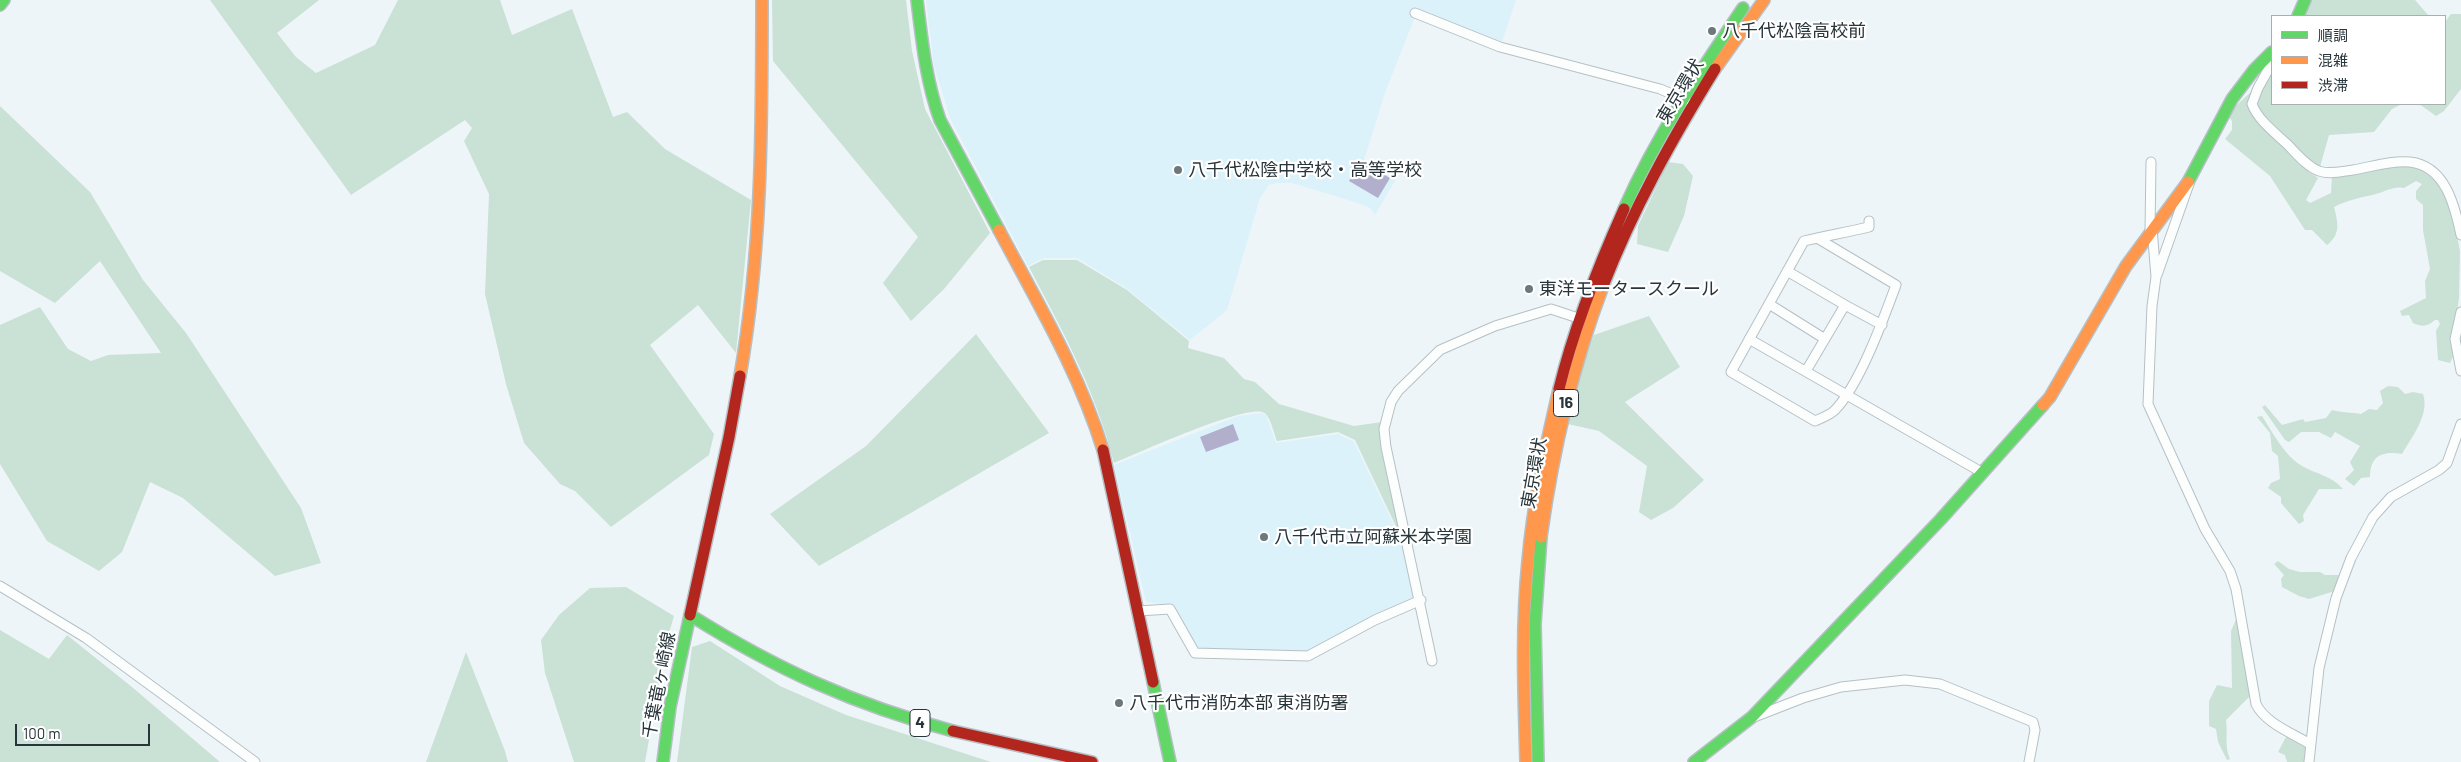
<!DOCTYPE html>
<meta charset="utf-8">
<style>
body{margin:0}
#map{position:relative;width:2461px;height:762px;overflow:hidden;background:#edf5f8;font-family:Barlow,"Noto Sans JP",sans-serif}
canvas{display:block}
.legend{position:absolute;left:2271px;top:15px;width:175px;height:90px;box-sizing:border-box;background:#fff;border:1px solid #a9aeb0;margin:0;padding:6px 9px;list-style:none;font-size:15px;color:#28353a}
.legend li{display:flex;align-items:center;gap:10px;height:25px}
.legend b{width:25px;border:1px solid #a9aeb0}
.scale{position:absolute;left:15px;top:724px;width:135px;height:22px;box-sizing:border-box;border:2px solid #28353a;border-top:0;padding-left:6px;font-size:15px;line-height:18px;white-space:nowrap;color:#28353a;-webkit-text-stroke:4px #fff;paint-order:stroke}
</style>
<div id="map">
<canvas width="2461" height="762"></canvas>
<ul class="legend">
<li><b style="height:6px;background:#63d668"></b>順調</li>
<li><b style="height:6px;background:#ff974d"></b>混雑</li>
<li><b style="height:6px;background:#b3261e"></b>渋滞</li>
</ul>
<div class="scale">100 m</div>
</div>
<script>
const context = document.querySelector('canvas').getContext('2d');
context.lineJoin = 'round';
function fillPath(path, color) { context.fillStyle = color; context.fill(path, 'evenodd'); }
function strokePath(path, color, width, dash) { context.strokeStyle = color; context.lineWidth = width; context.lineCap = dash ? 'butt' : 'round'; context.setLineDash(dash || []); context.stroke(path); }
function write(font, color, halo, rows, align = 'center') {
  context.font = font + ' Barlow,"Noto Sans JP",sans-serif'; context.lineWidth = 4.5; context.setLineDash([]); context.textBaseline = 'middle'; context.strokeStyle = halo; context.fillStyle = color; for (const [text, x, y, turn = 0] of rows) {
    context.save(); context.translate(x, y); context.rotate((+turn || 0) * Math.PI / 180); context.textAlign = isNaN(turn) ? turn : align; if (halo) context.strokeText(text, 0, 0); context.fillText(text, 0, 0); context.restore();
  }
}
fillPath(new Path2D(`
 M926,0H1516L1502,42L1418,9L1385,93L1364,160L1396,179L1375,215L1370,208L1358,203L1292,183H1277L1269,185L1260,198L1227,310L1190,340L1126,288L1077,258H1044L1028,266L950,118L934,66Z
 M1262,413L1266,415L1276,443L1338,434L1354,442L1404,546L1416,598L1306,652L1197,649L1172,605L1146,602L1114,465L1238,416Z`), '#dbf2fb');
fillPath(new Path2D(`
 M210,0H319L277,33L296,57L316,73L375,45L398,0H500L512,35L572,9L613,117L627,112L665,149L751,200L736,353L698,305L650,345L714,434L709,455L611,527L575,491L560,484L524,443L506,384L485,294L489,194L464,141L472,128L465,120L351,195Z
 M772,0H906L912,51L925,109L990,233L944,289L911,321L883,283L918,237L773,61Z
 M2311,0H2415L2429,16H2305Z
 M2451,14H2461V89L2444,111L2436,116L2419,104H2445V22Z
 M2272,60V104H2402L2392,109L2374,132L2329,135L2320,167L2296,148C2299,165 2304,169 2318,178L2306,200L2310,203L2331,193L2332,176C2358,172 2405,159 2429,172C2441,179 2442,195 2450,203L2460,251L2459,298L2452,346L2453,357L2450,363L2438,360L2436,331L2440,324L2438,320H2435C2427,327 2423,327 2413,323L2409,315L2402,316L2400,311L2426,298L2425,281L2430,269L2423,230V205L2416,199V191L2422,184L2416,181L2404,188C2393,186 2387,191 2376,194C2360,198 2350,199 2334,207C2338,223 2341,234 2327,245L2312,230H2305L2270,176L2225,139L2232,130V121L2227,114L2252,91Z
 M0,106L90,192L143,280L186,333L301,508L321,563L275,576L183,498L150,482L122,552L99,571L47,541L0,464V325L40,307L68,349L91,361L108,355L161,353L100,261L55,303L0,271Z
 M1668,162L1683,164L1693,176L1684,216L1668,252L1637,244L1638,226Z
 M1043,260H1077L1127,290L1189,341L1188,348L1224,358L1244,379L1255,382L1279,404L1354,426L1382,422L1401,537L1355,440L1338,432L1277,441C1274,434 1270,413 1262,412C1239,407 1141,452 1114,463C1096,391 1063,332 1029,267Z
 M1649,316L1680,367L1625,402L1704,480L1673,508L1651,520L1639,512L1647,466L1599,431L1568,424L1586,353L1594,335Z
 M976,334L1049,433L819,566L770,514L866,446Z
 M2388,386L2398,387L2405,394L2413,392L2423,394C2430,414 2412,437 2402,454C2383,451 2370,455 2370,477L2361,478L2354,486L2345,479L2354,470L2350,462L2360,446L2335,432L2331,438L2319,432H2301L2289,442L2285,440L2262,407L2265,405L2282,425L2303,419L2305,422L2326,418L2332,410C2342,413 2352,412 2361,414L2369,409L2377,410L2383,403L2380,391Z
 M2262,416C2273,433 2284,455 2302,466C2316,474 2332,476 2343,489H2319L2303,515L2304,521L2299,524L2281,503V497L2268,488L2271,483L2280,479L2278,456L2272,451L2270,433L2257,417Z
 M2278,561L2289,569L2300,572H2320L2325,575H2340L2335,591L2309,599L2299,596L2282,587L2281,579L2284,575L2274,564Z
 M626,587L674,616L667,640L645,762H574L545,673L541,640L559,615L590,588Z
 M2237,617L2250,696L2226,720C2228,734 2224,746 2230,759L2227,760L2218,742L2216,729L2209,726V701L2217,685L2232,688L2231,631Z
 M0,630L49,659L67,635L132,687L220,762H0Z
 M710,641L780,686L846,715L991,762H677L692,647Z
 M466,652L505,751L508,762H426Z
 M2287,735L2306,747L2305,762H2287L2285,755L2278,752Z`), '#cae1d5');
fillPath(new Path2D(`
 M1361,161L1390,178L1378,198L1349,181Z
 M1233,424L1239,440L1206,452L1200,437Z`), '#b2afcc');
const street = new Path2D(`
 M1415,13L1500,47L1660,89L1686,100
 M2272,63L2258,88L2252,104C2258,120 2274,132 2287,144C2296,153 2307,167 2319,171C2329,175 2343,171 2353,170C2371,167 2392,160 2410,162C2446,166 2455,207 2461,235
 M2152,228L2156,277L2152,306L2148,404L2205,529L2230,571L2236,589L2256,704C2265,723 2292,733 2310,744
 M2150,231L2151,162
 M1817,238L1896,285C1883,320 1860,384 1835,410C1830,415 1822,418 1815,421L1731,372L1804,241C1826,236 1847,232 1869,227V221
 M1787,271L1845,305
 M2157,275L2189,184
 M1769,304L1825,339
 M2461,312L2455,339L2461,371
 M1749,339L1983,473
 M1806,371L1845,305L1882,325
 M0,586L86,638L255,762
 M1138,611L1170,609L1195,653L1308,656L1375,620L1421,600
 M1432,661L1386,447L1384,429L1391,402L1398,391L1440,350L1495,326L1551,309L1578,318
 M1754,717L1803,698L1841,687L1905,680L1940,684L2033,722L2035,730L2029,762
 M2309,762L2319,668L2336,598L2351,558L2373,517L2391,497L2439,470L2447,463L2461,424`);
const fast = new Path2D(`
 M917,0C922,41 926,81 940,120L999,230
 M0,5L4,0
 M2298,16L2305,0
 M2188,182L2232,99L2254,70L2272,52
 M1624,209C1656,137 1699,73 1743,8
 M1153,682L1170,762
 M663,762L670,707L690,615C776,669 855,705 953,731
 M1538,762L1535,624L1541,537
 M1694,762L1752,717L1941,519L2043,405`);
const slow = new Path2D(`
 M1715,69L1764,0
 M999,230C1037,302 1079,372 1103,450
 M740,376C762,251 762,126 762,0
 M2043,405L2050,397L2126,266L2188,182
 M1541,537C1553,450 1572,368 1603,286
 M1526,762C1524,695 1521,628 1528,561C1533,503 1546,445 1559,389`);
const jam = new Path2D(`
 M1603,286C1633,209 1672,139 1715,69
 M1559,389C1574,327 1598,267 1624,209
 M1103,450L1153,682
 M690,615L729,437L740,376
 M953,731L1092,762`);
strokePath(street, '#b6c0c4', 11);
strokePath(fast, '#b6c0c4', 14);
strokePath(slow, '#b6c0c4', 14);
strokePath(jam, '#b6c0c4', 14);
strokePath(street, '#fcfefe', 9);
strokePath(fast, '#63d668', 11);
strokePath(slow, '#ff974d', 11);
strokePath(jam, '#b3261e', 11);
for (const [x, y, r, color] of [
 [1712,31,5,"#6d787c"],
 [1178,170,5,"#6d787c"],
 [1529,289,5,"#6d787c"],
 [1264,537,5,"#6d787c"],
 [1119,703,5,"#6d787c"]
]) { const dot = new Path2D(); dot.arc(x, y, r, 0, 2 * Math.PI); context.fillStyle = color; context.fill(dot); strokePath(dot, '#fff', 2); }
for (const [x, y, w] of [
 [1566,403,25],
 [920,723,20]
]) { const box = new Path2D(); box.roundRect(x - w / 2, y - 13.5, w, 27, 4); context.fillStyle = '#fff'; context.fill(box); strokePath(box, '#28353a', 1); }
write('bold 16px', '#28353a', null, [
 ["16",1566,403],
 ["4",920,723]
]);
write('18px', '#28353a', '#fff', [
 ["八千代松陰高校前",1722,31],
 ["八千代松陰中学校・高等学校",1188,170],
 ["東洋モータースクール",1539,289],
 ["八千代市立阿蘇米本学園",1274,537],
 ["八千代市消防本部 東消防署",1129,703]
], 'left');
write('18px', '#28353a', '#fff', [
 ["東京環状",1680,91,-59],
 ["東京環状",1534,473,-80],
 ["千葉竜ヶ崎線",659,685,-79]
]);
</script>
